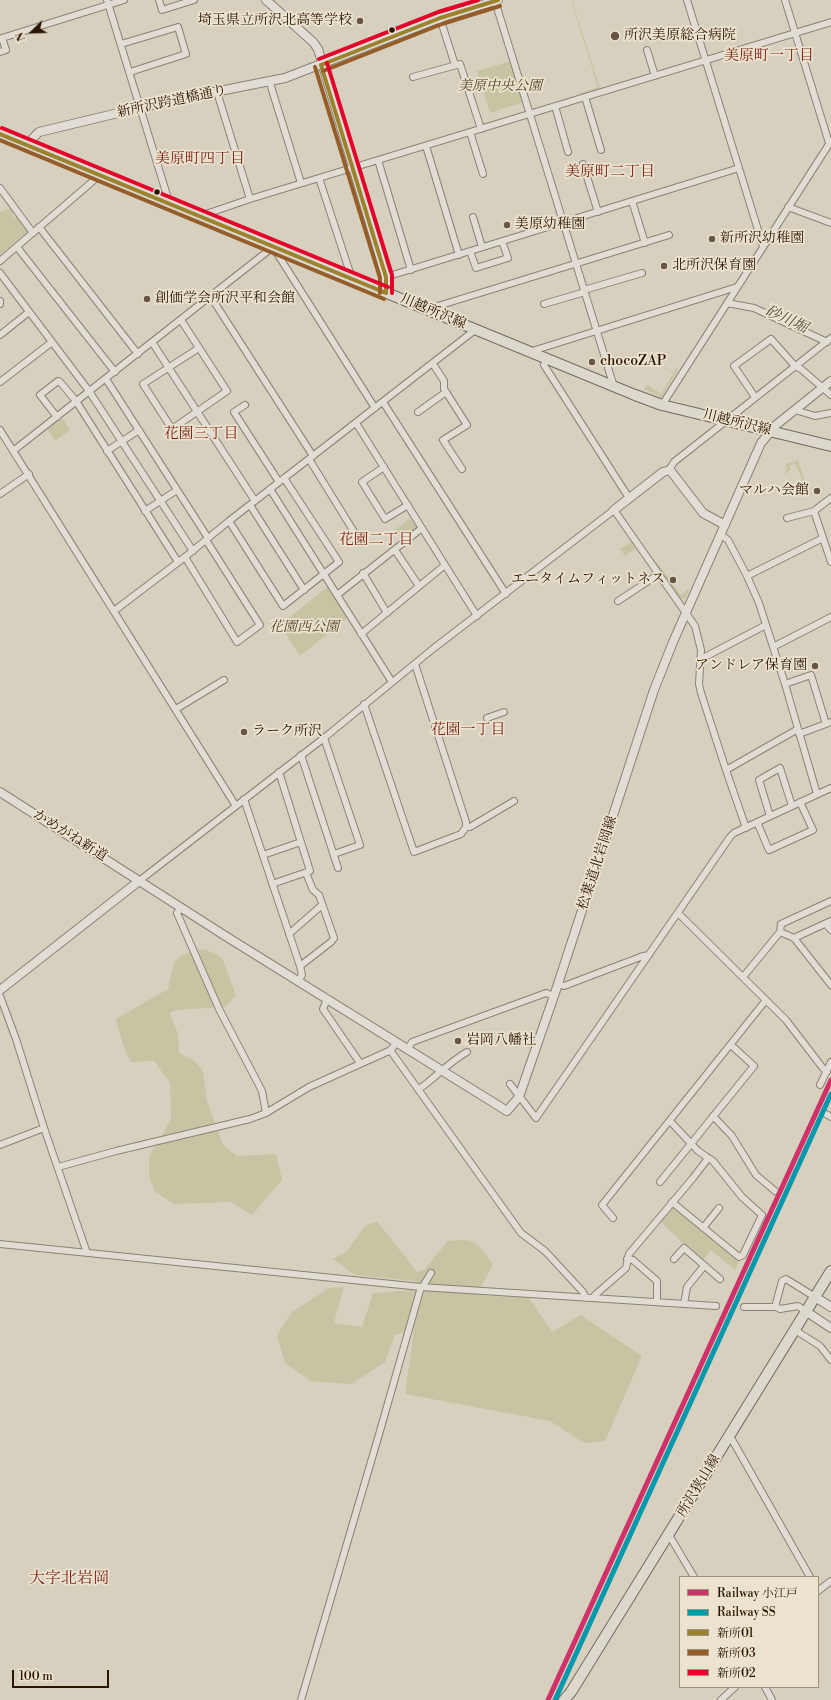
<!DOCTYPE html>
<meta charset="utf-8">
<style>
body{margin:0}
#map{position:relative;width:831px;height:1700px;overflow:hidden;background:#d7d0bf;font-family:"Libre Bodoni","Noto Serif JP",serif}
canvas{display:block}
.legend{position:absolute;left:679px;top:1576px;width:140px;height:112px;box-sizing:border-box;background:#ece3cf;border:1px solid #9f917c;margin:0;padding:5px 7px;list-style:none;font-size:12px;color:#2b1500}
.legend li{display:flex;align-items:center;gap:8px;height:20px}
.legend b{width:20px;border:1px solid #9f917c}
.north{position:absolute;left:12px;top:12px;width:40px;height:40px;-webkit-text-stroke:3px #ece3cf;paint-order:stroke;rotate:247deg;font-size:11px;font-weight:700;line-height:16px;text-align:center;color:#2b1500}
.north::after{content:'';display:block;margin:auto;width:14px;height:18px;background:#2b1500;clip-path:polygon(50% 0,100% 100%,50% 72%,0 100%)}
.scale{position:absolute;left:12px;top:1670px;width:97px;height:18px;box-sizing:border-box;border:2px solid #2b1500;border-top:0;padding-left:5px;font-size:12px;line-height:14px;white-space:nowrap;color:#2b1500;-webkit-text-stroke:3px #ece3cf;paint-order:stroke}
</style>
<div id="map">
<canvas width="831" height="1700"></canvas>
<ul class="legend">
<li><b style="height:5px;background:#d13169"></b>Railway 小江戸</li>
<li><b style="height:5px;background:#0498ac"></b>Railway SS</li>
<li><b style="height:5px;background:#9a822f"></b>新所01</li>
<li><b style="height:5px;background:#955d2a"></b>新所03</li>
<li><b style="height:5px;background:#e4002b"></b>新所02</li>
</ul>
<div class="north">N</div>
<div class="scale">100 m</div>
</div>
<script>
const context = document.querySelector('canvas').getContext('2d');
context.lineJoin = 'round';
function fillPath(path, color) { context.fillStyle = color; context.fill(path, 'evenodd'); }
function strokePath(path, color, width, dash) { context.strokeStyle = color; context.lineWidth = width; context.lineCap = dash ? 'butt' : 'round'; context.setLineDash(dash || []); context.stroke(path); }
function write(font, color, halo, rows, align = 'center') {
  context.font = font + ' "Libre Bodoni","Noto Serif JP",serif'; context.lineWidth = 3.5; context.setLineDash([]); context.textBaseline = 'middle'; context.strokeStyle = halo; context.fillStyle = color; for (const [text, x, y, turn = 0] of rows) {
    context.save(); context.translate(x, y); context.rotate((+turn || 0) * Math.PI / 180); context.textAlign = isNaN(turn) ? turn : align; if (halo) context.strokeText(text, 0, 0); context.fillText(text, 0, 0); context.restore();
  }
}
fillPath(new Path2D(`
 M571,0H572L600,89L579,96L578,94L598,87Z
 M511,61L524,102L490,113L477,71Z
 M11,208L15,212L12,214L14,218L17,216L28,231L0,255V212Z
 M659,364L674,373L676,367L678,370L661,397L644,389L647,385L661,394L673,374Z
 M61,416L70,430L55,441L46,427Z
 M798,460L809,494L795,463L790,466L791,470L784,474L787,467L785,466L786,464Z
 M410,518L417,528L402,539L395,530Z
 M631,542L635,549L625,556L620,549Z
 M650,556L659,565L681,595L688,588L689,590L685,599H679Z
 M327,587L347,618L300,656L280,625Z
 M205,949L222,958L236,995L225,1007L176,1010L170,1013L178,1034L179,1053L194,1061L203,1071L207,1101L223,1145L237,1156L276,1154L282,1180L252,1215L231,1202L174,1204L155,1192L149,1176V1156L171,1120L170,1083L154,1061L131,1062L123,1045L116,1019L168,989C175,958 172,955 205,949Z
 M674,1206L739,1262L735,1270L711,1250L702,1262L661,1222Z
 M377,1221L417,1272L424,1270L448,1241C476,1238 479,1243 493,1265L476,1295L529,1298L552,1332L581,1315L642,1356L605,1441L584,1443L550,1421L405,1394L414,1329L395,1335L385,1362L351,1384L310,1381L285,1363L277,1335L291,1313L329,1288L344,1287L334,1323L362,1327L373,1293L414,1290L417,1281L355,1275L333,1259L347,1251L364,1227Z`), '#c6c4a2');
strokePath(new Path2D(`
 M740,302L746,304
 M765,310L789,321`), '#acbdbb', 2);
const minor = new Path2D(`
 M107,0L170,205
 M159,0L162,10L194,0
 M687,0L763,246
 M785,0L829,143
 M495,1L614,387
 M440,18L455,65
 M121,44L178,27L186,54L130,72
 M647,50L655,76
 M0,52L6,50L2,38L124,0
 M413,77L460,64L481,129
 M270,82L272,90L301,183
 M217,92L250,199
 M585,97L601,150
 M555,106L568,152
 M470,132L483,174
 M426,146L459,255
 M378,160L411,270
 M583,164L598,212
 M319,178L352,279
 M0,188L33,233
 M632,201L645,243
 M788,207L831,223
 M200,216L250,199L831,22
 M473,217L482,247
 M39,227L138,354
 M17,247L115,372
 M470,251L476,268L508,258L502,241
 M0,261L100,175
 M0,273L89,391L193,551
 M386,277L739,168
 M584,290L642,273
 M211,297L313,456
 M0,301V304
 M727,303L754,308L827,342
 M544,304L585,292
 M428,309L669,235
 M181,320L227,391L172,429L143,384L199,348
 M0,335L29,312
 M152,342L255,501
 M529,352L737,287
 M546,359L544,365L629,498
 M433,364L444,381V389L446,392
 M106,379L208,538
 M0,382L52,342
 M755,397L734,366L771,339L795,366L801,369L831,395
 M383,402L506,594
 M245,405L234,412L279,482
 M662,405L831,141
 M795,410L815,416L831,413
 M418,412L446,392L467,425L443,440L462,469
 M57,417L40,395L58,381L60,382L76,401L178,562
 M356,423L477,616
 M0,430L236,806
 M13,451L273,247L375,408
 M107,451L139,430
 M309,459L356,535
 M384,467L362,482L385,519L408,505
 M669,470L674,462L831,338
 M270,489L392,682
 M0,494L29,474
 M831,498L814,511L831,562
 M250,505L304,590
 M145,511L177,490
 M787,518L814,511
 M229,521L283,606L339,562L284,478
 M721,535L728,540L747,576L759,603L785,684L817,794
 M395,550L419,586
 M185,557L237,642L260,625L206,540
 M363,573L387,613
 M747,576L823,538
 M337,595L422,528
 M618,601L659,574
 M114,611L185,557L229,521L475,330
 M361,634L445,565
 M773,647L831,617
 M701,659L766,625
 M415,664L466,822V827
 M785,684L811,675L826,724
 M364,704L414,852L461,834L466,827H470L514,801
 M176,709L224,680
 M487,718L504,712
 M799,734L831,722
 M324,738L360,845L334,854
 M301,755L338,868
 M244,799L300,966L302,975L298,981
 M770,816L759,780L780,768L792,806
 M757,822L769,850L813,830L800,802
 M746,828L726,770L798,729
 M263,855L301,842
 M139,881L324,738L434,648L614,510L695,626L701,650L699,684L701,693L726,770
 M272,884L310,871L279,772
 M181,907L177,913L219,1009L262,1091L266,1113
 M678,913L786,1020L822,1067L827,1072
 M826,924L831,930
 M780,932L781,924L831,901
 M289,934L322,905
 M794,938L831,985
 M300,966L331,942L334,938L319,895L313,890L306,873
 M743,977L780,932L794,938L831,921
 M558,984L564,986L643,956L649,955
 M0,996L16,1039L44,1128L87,1253
 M327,999L323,1009L360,1063
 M390,1050L521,1233L545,1251L583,1292L586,1298
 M407,1050L412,1042L546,993L554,996
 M510,1084L536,1118L730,837L734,833L831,788
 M820,1085L831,1062
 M419,1089C435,1078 449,1062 467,1052
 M826,1114L831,1117
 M713,1116L732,1136L756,1175L775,1191
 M670,1121L698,1151L713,1161L742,1197L762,1215L743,1255L739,1257L672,1202
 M0,1145L44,1128
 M58,1167L116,1151L250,1119L266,1113L309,1087L391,1050L396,1043
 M660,1182L754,1066L731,1045
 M613,1218L602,1205L766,1000
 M703,1228L719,1208
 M0,1244L421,1287L716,1306
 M627,1259L633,1260L657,1281V1302
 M674,1259L684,1248L720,1279
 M423,1286L431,1273
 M593,1298L595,1295L626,1268L629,1254L693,1178L706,1161L707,1157
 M684,1304L687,1287L704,1266
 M744,1307H775L782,1281L786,1279L815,1297
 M776,1307L780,1309L798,1306L807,1312
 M795,1330L820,1346L831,1360
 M730,1436L810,1577
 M669,1535L694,1577
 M818,1591L831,1581
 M765,1687L772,1700
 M301,1700L380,1431L421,1287
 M721,1700L735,1687`);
const tertiary = new Path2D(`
 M266,0L313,42L318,49L386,277V293
 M28,146L33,138L39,132L164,102L285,78L440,18L498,0
 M614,510L663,472L670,470L703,513L725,525
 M0,792L227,937L507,1111L519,1097L556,990L654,690L673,642L761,443L776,425L831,381
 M0,990L139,881
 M815,1297L831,1307
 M807,1312L831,1328`);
const primary = new Path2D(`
 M0,134L635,395L662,405L831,446
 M564,1700L571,1692L831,1271`);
strokePath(minor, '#898276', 8);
strokePath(tertiary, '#898276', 10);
strokePath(primary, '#71695e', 12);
strokePath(minor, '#e1ddd4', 6);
strokePath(tertiary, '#e1ddd4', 8);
strokePath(primary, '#dcd8cd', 10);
strokePath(new Path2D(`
 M321,65L386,277V293
 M321,65L440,18L498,0
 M0,134L386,293`), '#9a822f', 4);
strokePath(new Path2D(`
 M315,67L380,278V293
 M323,71L442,24L500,6
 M0,140L384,299`), '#955d2a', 4);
strokePath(new Path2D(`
 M319,59L438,12L478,0
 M327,63L392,275V293
 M2,128L388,287`), '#e4002b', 4);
strokePath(new Path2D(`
 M548,1700L831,1080`), '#d13169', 5);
strokePath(new Path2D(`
 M555,1700L831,1094`), '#0498ac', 5);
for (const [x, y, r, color] of [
 [360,21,4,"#675643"],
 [392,30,3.5,"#2b1500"],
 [615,36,5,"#675643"],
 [157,192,3.5,"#2b1500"],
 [507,225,4,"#675643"],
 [712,239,4,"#675643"],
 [664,266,4,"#675643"],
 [147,299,4,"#675643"],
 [592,362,4,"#675643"],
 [817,491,4,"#675643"],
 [673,580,4,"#675643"],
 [815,666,4,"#675643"],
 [244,732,4,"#675643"],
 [458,1041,4,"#675643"]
]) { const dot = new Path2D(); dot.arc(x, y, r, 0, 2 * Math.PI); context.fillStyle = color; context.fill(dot); strokePath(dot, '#ece3cf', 1.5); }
write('14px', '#2b1500', '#ece3cf', [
 ["埼玉県立所沢北高等学校",352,21,"right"],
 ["所沢美原総合病院",624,36],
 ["美原幼稚園",515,225],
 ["新所沢幼稚園",720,239],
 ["北所沢保育園",672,266],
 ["創価学会所沢平和会館",155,299],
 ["chocoZAP",600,362],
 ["マルハ会館",809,491,"right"],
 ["エニタイムフィットネス",665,580,"right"],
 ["アンドレア保育園",807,666,"right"],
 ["ラーク所沢",252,732],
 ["岩岡八幡社",466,1041]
], 'left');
write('italic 14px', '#554729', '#ece3cf', [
 ["美原中央公園",500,87],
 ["花園西公園",304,628]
]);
write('14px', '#2b1500', '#ece3cf', [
 ["新所沢跨道橋通り",172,102,-12],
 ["川越所沢線",433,312,23],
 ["川越所沢線",737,423,14],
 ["かめがね新道",70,836,32],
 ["松葉道北岩岡線",598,863,-72],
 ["所沢狭山線",699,1486,-59]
]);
write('15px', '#7a1f14', '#ece3cf', [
 ["美原町一丁目",769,56],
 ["美原町四丁目",200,159],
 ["美原町二丁目",610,172],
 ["花園三丁目",201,434],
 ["花園二丁目",376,540],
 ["花園一丁目",468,730]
]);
write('italic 15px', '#524d41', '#ece3cf', [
 ["砂川堀",786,320,25]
]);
write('16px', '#7a1f14', '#ece3cf', [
 ["大字北岩岡",69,1579]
]);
</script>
